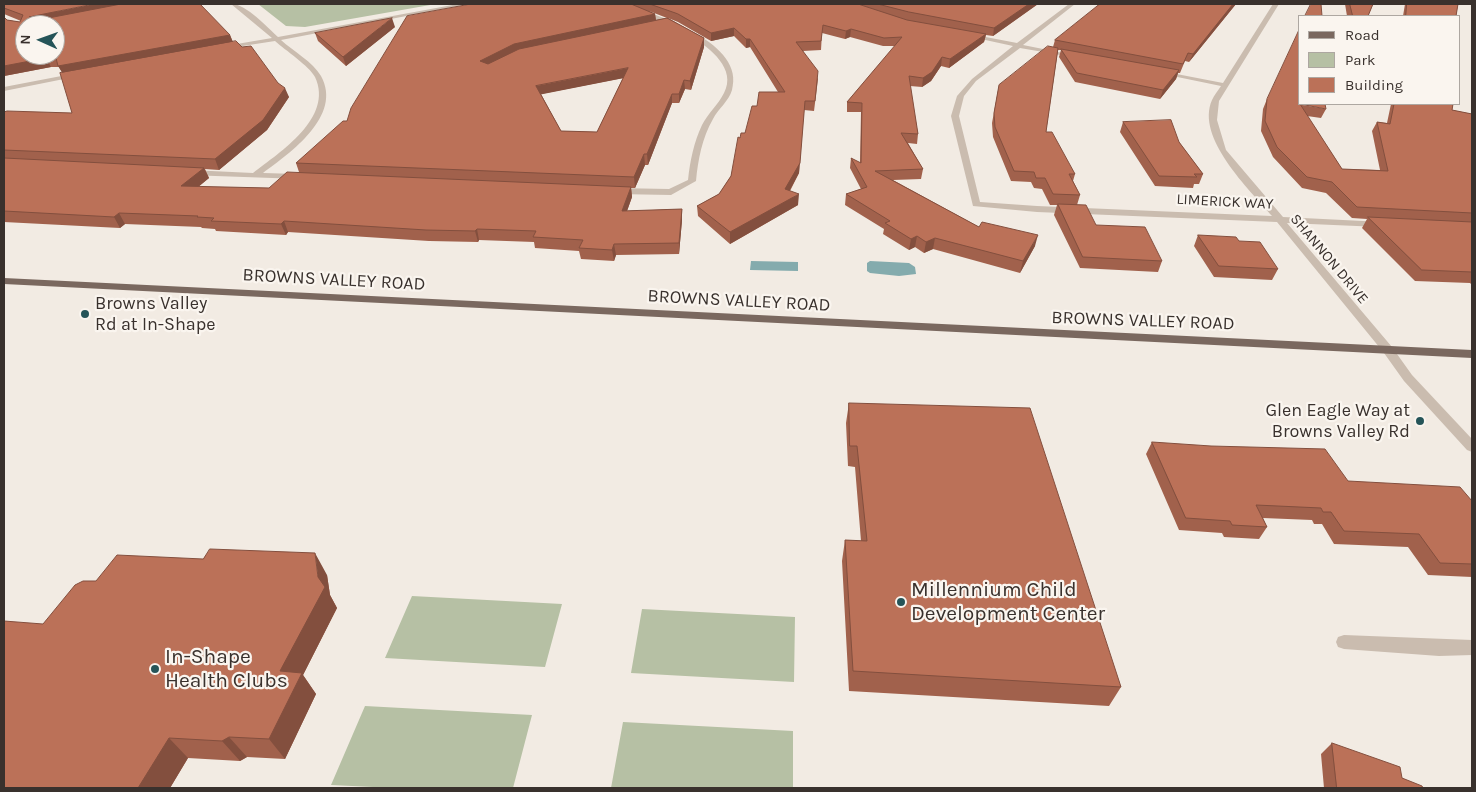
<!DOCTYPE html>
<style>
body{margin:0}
#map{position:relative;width:1476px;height:792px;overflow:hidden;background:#f2ebe3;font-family:Karla,sans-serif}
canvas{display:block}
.frame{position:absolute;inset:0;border:5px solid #39312d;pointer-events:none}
.legend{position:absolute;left:1298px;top:15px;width:162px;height:90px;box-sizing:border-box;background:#faf5ef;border:1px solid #ada7a1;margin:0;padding:6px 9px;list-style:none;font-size:15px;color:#39312d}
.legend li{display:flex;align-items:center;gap:10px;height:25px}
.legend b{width:25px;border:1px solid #ada7a1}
.north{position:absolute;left:15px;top:15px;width:50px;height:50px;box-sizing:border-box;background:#faf5ef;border:1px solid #ada7a1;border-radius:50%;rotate:272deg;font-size:14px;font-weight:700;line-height:20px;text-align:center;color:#39312d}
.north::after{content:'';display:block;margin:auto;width:18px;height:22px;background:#255458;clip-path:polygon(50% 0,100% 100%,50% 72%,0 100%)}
</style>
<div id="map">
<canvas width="1476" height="792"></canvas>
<div class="frame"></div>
<ul class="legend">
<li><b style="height:6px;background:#7a685f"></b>Road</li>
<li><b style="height:14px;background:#b6c0a4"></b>Park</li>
<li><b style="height:14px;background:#bb7158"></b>Building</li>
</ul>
<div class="north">N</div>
</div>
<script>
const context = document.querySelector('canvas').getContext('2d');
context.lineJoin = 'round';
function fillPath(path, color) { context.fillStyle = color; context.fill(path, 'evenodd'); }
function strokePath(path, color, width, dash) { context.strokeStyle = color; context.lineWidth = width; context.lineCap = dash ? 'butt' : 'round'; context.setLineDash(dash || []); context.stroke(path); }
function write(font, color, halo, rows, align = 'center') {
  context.font = font + ' Karla,sans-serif'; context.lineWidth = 4.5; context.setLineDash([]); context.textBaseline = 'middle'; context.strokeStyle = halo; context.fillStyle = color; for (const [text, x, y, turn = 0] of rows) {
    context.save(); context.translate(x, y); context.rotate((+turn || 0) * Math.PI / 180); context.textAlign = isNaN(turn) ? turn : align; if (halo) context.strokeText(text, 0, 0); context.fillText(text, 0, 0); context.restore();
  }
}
fillPath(new Path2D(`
 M258,4H436L305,27L286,26Z
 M412,596L562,604L545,667L385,658Z
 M642,609L795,617L794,682L631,673Z
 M365,706L532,715L513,788H394L331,785Z
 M623,722L793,731V788H611Z`), '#b6c0a4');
fillPath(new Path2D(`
 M751,261L798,262V271L750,270Z
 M870,261L909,263L915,267L916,274L899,276L870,273L867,271V263Z`), '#84abad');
fillPath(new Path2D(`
 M231,4C245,3 267,27 278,37L458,4H469L281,40C293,51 313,62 321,76C343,116 290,153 263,173L298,174L301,175V179L187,175L186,173L190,170L253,173C280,152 334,118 315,77C309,66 285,50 275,41L223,49L225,46L272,38Z
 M619,4H626C659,16 746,43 732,90C729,101 718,109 713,119C702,138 698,160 696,181L671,195L615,194L611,191L615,188L669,189L688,180C690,161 694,142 702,125C708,113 718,105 724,93C737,69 710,48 692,37C670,23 639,17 619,4Z
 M1069,4H1075L1023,45L1078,56V58L1020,48L976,81L964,96L959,116L980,202L1037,206L1272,216C1250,190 1195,138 1212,100C1214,95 1218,91 1221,86L1158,73L1161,71L1223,83L1273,4H1279L1219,101L1217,120L1226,150L1283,217L1383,222V226L1380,227L1287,223L1392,347L1412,375L1472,439V452L1467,450L1404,381L1384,353L1277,222L1037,212L973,206L951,116L957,96L972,79L1013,46L967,36L970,34L1017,43Z
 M77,73L79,74V76L4,91V87Z
 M1344,635L1472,640V655L1439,656L1344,649L1338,647L1336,642L1338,637Z`), '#cabcaf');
fillPath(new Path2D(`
 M4,278L1472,350V358L4,284Z`), '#7a685f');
fillPath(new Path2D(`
 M4,4L230,35L233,42L289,97L267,130L219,170L205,169L209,178L198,187L269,188L299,172L296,163L347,121L471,4H1038L993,36L986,35L984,42L949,68L941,66L931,81L922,87L910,86L918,134L917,144L908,143L923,169L921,179L893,180L979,227L1035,246L1020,273L933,249L924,253L915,247L909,250L883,234L884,229L845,205L846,194L861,189L850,168L851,158L860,163L861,112H847V102L895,46H883L850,37L845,39L822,33L821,50L803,51L818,79L814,111L804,110L799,173L790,191L798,205L730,244L698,216L697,206L719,194L731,176L740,138L745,133L757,106L778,92L750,47L746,48L734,36L711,41L678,22L668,18L704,38V47L691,90L685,89L679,103H672L648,165H645L635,188H631L632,197L627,211L682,209V220L679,254L616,255L614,261L581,259L579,251L535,248L534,242L479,240L478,242L429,241L288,232L286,235L216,231L215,229L202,228L201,227L125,224L120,228L4,222V112L72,113L62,72L59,67H51L4,76V17L7,20L20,22L21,21L4,14ZM649,11L667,18L656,20L655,14ZM623,78L597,132L561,131L541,94Z
 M1100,4H1236L1189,62L1185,61L1180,73H1178L1176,79L1160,99L1075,82L1059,57L1061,50H1058L1046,132L1075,174L1073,181L1080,195L1077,205L1096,225L1162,261L1158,272L1080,268L1054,215L1057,205H1050L1042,189L1034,188L1031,182L1011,181L993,137L992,123L999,85L1053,47L1055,40Z
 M1345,4H1373L1368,16H1347Z
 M1405,4H1458L1456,16H1403Z
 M395,27L346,66L318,41L315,33Z
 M1267,99L1326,109L1321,118L1307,116L1342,169L1380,170L1372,131L1377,122L1387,123L1391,104H1453L1452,110L1472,114V285L1470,283L1415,281L1362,228L1367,219L1352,218L1326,193L1302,188L1273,157L1261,131L1263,109Z
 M1123,122L1179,142L1203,174L1199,184H1194L1193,188L1155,186L1120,132Z
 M1198,235L1239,241L1278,269L1272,280L1214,277L1194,246Z
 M849,403L1121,687L1109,706L849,691L842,561L845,540L861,541L855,467L848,466L846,423Z
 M1152,442L1348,481L1472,501V577L1428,575L1408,547L1334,544L1322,524H1314L1312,520L1263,518L1267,527L1259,539L1224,537L1222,533L1179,530L1146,454Z
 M327,575L330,595L337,608L303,675L316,694L285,759L247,757L240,761L188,758L170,788H4L43,624L96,581Z
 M1332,743L1402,778L1423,788H1324L1321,754Z`), '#a1614c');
fillPath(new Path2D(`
 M94,4H134L34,25L29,17Z
 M1029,4H1038L993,36L994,28Z
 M1233,4H1236L1189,62L1193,54Z
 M655,14L656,21L482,69L480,61L514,44Z
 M392,18L395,27L346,66L343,57Z
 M734,28V36L711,41V33Z
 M851,29L850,37L845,39L846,31Z
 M986,34L984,42L949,68L950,59Z
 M230,35L233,43L63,74L58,66Z
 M704,38V47L691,90L690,81Z
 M746,39H750V47L746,48Z
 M942,57L941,66L931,81L922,87L923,78Z
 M46,58L51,67L4,76V66Z
 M628,68L629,77L538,95L536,86Z
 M1179,70L1176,79L1160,99L1163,90Z
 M684,80L685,89L679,103V94Z
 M285,88L289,97L267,130L219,170L215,159Z
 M672,94V103L648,165L647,154Z
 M804,110L799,173L785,199V189Z
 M644,154L645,165L635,188L634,177Z
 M204,168L209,178L186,197L181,186Z
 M631,187L632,197L623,222L622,211Z
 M799,194L798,205L730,244V232Z
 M682,209V220L679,254V243Z
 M119,213L125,224L120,228L114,217Z
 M284,221L288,232L286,235L281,224Z
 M477,229L479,240L478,242L475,231Z
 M1038,235L1035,246L1020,273L1023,261Z
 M917,236L915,247L909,250L911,239Z
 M935,238L933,249L924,253L926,242Z
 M614,244L616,255L614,261L612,250Z
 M315,553L327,575L330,595L337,608L303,675L316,694L285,759L269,739L280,671L318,577Z
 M229,737L247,757L240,761L222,741Z
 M169,738L188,758L170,788H138Z`), '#834f3e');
const building = new Path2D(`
 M4,4H94L29,17L43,19L121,4H200L230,35L58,66L56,58H46L4,66V17L7,20L20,22L23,15L4,8ZM25,25H55V55H25Z
 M471,4H631L655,14L514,44L480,61L488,64L519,49L667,18L704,38L690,81L684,80L679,94H672L647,154H644L634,177L296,163L343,121H347L351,108L407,16ZM628,68L597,132L561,131L536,86Z
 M650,4H858L907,20L986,34L950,59L942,57L932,72L923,78L909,76L918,134L901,133L923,169L875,171L979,227L982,222L1038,235L1023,261L935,238L926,242L917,236L911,239L885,223L890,221L846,194L867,187L851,158L861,163L862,103L847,102L902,37L884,38L851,29L846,31L823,25L821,41L796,42L818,71L815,101H805L800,163L785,189L799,194L730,232L697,206L719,194L731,176L738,137L740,138L741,133H745L752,106H757L759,92H785L750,39H746L734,28L711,33L678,14Z
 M878,4H1029L994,28L909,12Z
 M1100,4H1233L1193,54L1188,53L1183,64L1055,40Z
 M1311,4H1321L1322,16H1305Z
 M1350,4H1373L1368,16H1353Z
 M1407,4H1458L1456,16H1406Z
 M392,18L343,57L315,33Z
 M1300,28V104H1325L1326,109L1300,104L1342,169L1388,171L1377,122L1390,124L1394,104H1453L1452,110L1472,114V213L1357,207L1332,182L1307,177L1277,147L1265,121L1267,99Z
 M236,41L242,47L251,46L278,83L285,88L263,120L215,159L4,150V112L7,111L72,113L60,73Z
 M1048,46L1058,48L1046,132H1052L1075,174H1069L1080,195L1053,194L1045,178H1036L1034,172L1014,171L995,127L994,113L999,85Z
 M1061,49L1179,70L1163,90L1077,73Z
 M1171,120L1179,142L1203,174H1194L1197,177L1159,176L1123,122Z
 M4,158L204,168L181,186L269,188L287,172L631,187L622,211L682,209L679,243L614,244L612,250L579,248L583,240L533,237L536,231L477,229L475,231L426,230L284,221L281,224L211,221L214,218L197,217L198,216L119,213L114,217L4,211Z
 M1058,204L1086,205L1096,225L1145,227L1162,261L1083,257Z
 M1368,217L1472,222V272L1422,270Z
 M1198,235L1236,237L1239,241L1260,242L1278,269L1219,266Z
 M849,403L1030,408L1121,687L853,671L845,540L867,541L857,446H850Z
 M1152,442L1211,446L1325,449L1348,481L1460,487L1472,501V564L1440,563L1419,534L1344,531L1331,512H1323L1321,508L1256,505L1267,527L1232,525L1230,521L1186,518Z
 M210,549L315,553L318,577L325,587L280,671L302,673L269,739L229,737L222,741L169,738L138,788H4V621L43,624L75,585L83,581H96L117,555L203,559Z
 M1332,743L1400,767L1402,778L1422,786L1423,788H1337Z`);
fillPath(building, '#bb7158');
strokePath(building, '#834f3e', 1);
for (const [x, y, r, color] of [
 [85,314,5,"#255458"],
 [1420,421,5,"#255458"],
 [901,602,5,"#255458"],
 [155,669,5,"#255458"]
]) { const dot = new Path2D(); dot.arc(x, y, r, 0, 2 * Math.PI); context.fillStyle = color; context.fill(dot); strokePath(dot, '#faf5ef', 2); }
write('15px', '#39312d', '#faf5ef', [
 ["LIMERICK WAY",1225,202,3],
 ["SHANNON DRIVE",1329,259,50]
]);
write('18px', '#39312d', '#faf5ef', [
 ["BROWNS VALLEY ROAD",334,280,3],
 ["BROWNS VALLEY ROAD",739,301,3],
 ["BROWNS VALLEY ROAD",1143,321,2]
]);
write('18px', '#39312d', '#faf5ef', [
 ["Browns Valley",95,304],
 ["Rd at In-Shape",95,325],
 ["Glen Eagle Way at",1410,411,"right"],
 ["Browns Valley Rd",1410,432,"right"]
], 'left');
write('21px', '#39312d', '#faf5ef', [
 ["Millennium Child",911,590],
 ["Development Center",911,614],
 ["In-Shape",165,657],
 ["Health Clubs",165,681]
], 'left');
</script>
